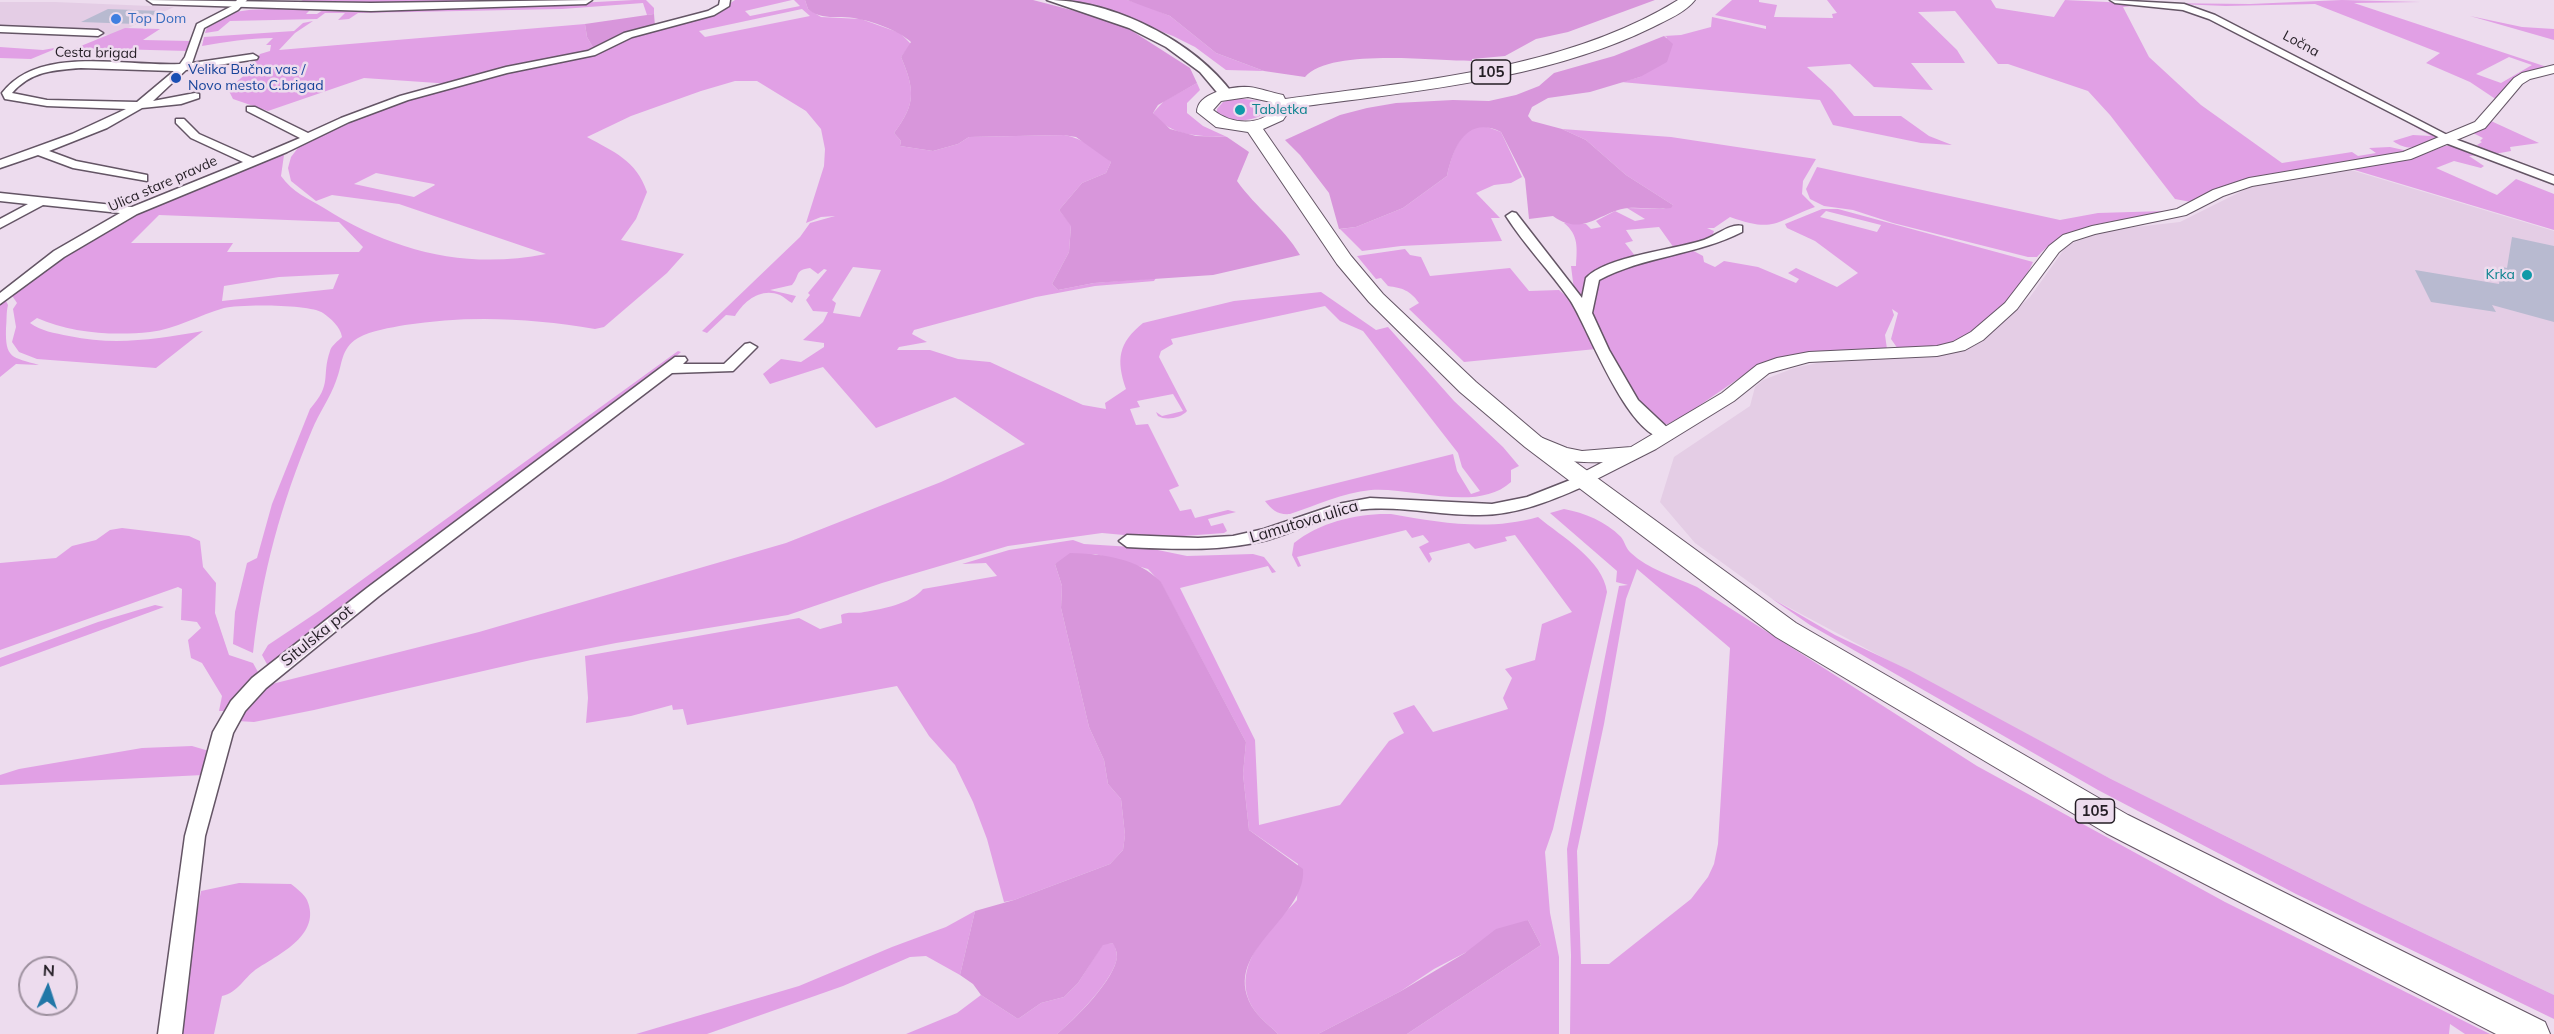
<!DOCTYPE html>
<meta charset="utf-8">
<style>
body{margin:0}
#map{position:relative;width:2554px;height:1034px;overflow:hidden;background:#eddcee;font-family:Mulish,sans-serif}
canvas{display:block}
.north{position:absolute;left:18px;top:956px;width:60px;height:60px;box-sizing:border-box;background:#eddcee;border:2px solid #9d909e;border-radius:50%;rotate:3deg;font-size:16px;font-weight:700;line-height:24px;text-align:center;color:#241e25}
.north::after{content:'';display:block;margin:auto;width:21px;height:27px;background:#2277a7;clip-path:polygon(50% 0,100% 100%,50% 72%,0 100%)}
</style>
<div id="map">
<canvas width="2554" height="1034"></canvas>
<div class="north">N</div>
</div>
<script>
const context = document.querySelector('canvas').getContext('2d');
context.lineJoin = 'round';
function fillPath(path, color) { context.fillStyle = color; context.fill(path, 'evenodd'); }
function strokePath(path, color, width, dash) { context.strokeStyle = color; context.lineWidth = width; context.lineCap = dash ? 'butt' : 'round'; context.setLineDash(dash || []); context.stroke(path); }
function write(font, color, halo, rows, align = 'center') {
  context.font = font + ' Mulish,sans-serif'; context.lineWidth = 5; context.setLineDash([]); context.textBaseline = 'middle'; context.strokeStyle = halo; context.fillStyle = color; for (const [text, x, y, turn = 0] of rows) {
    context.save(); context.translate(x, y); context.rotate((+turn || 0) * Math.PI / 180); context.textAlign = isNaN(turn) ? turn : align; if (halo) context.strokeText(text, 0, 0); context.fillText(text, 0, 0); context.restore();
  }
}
fillPath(new Path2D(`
 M0,2H55L174,7L113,35L0,30Z
 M2351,170L2554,231V995L2362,904L2111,779L1771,598L1695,543L1660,502L1674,457L1750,406L1755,387L1763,380L1794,368L1822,362L1958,351L1976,345L2030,297L2065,248L2072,243L2109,230L2180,222L2254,185L2311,174Z`), '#e4cde5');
fillPath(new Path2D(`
 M303,0H520L412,3L301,1Z
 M634,0H646L654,8V14L647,15L643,3L562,9L358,13L349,19L338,20L345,13H325L317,19L230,21L218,31L205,33C214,2 285,10 310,10L306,14H317L323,10L501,7Z
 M735,0H792L745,11L750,16L800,6L794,0H805L808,9L821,17L861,19L900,33L911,44L901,57C915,90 916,104 894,133L901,141L900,146L933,151L958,144L969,137L1064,135C1082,138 1098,149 1111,162L1106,173L1082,183L1059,210L1071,225L1069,252L1052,284L1058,290L1094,283L1156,278L1154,281L1095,286L1036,297L914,330L912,334L927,342L899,347L897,350H930L958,359L990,362L1083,405L1106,409L1105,403L1126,389C1116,360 1118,343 1143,323L1234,301L1321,292L1376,330L1388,327L1454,401L1503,447L1519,466L1511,470V482C1477,513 1413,487 1371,490C1342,493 1317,505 1290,514C1278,515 1272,510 1265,501L1453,454L1457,471L1471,494L1480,491L1462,467L1458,453L1363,331L1340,321L1325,306L1171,339L1173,344L1161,351L1159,357L1187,411C1181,418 1166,421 1158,416L1156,412L1162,416L1183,411L1173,394L1137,401L1140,407L1130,409L1136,425L1148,424L1179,486L1169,490L1180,511L1191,509L1195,518L1228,510L1236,512L1208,519L1211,526L1223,523L1227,531L1224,533L1157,538L1102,533L1008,546L882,583L788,615L616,643L531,660L314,710L254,722L237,721L264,686L479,632L786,543L941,482L1025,444L955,397L876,428L823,367L770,384L763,374L781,359L801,362L824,347V343L803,340L823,322L828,312L813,311L806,300L810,295L808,293L827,270L824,269L818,274L810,268C794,270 800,276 792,285L770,290L796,296L792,303C788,301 784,297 780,295C761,287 744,301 735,316L726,315L707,333L702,331L800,237L810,223L835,216L821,217L806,223L824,166L825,149L821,129L806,111L757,81H735L701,91L631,116L587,137C614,152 636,160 647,192L636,219L621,240L684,254L667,273L604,327L595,329C532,318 468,315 405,325C390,328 372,330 358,338C340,349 343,364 336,381C330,398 319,413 312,430C281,504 262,573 253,653L233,644L235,612L247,563L257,558L272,504L310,409C333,383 321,377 330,351C331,346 338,341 342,337C340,326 331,319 323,313C311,304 239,304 224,308C199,315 176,329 150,332C113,336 70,333 37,318L30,323C41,331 54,333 69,336C116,346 156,339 203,331L156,368L37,359L19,352L12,342L16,327L13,309L17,303L11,294L46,266L135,213L277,155H284L281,176C293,193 308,198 324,208C392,251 466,270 546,254L399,204L332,195L316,201L291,181L288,168L291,157L301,144L343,123L381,107L506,71L582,57L616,42L726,6ZM802,9L810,16L705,37L699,31ZM376,173L434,184L435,185L414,197L354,184ZM159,215L339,222L363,247L359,252H227L233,243H131ZM853,267L881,270L860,317L833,313L836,303L832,300ZM339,274L333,289L222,301L224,286L279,277Z
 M1068,0H1127L1141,4L1170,16L1216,53L1264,71L1226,70L1195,47L1173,36L1108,11Z
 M1732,0H1759V2L1777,5L1774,17L1833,18L1832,14L1837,13L1827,0H1991L1996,8L2054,17L2065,0L2149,4L2123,7L2149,57L2201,105L2282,163L2352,152L2358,156L2376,153L2369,148L2390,147L2408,151L2270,174L2213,190L2191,202L2175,199L2110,115L2088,91L2008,64H1998L1955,11L1918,12L1957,50L1965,63H1911L1933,90L1874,87L1850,64L1807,67L1832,90L1854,116H1901L1929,136L1952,145L1921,143L1833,125L1820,100L1621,82L1640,77L1667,37L1664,36L1681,35L1711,27L1712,17L1766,29V26L1715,15Z
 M2342,0L2421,2L2354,3L2550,68L2513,80L2497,100L2470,82L2426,63L2440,53L2315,4L2226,6L2154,3L2250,4ZM2509,57L2532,65L2501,83L2476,74Z
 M2470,16L2522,27L2554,29V40Z
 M313,21L295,33L279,50L585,24L587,37L595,51L452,84L364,78L268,111L233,99L228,89L247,73L260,54L270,51L271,45H266L273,38C249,38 226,42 202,46L204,37L294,31L303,23Z
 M125,28L160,29L143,40L190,41L188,51L76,48Z
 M0,47L43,50L60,47L31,59L0,58Z
 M1197,83L1200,90L1187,103V113L1203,126L1227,137C1200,136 1170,137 1153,113L1164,101Z
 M1237,98L1260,101L1267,108V111C1255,123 1230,123 1217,112V109L1223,102Z
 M2412,120L2442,137C2424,145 2411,154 2393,141L2413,135L2431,136L2407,122Z
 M2491,121L2539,143L2510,147L2511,151L2489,155L2477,145L2482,142L2480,141L2483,138L2471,132Z
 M1482,125L1501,132L1522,177L1511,183L1494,185L1476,193L1500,218H1491L1502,241L1401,246L1362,251L1340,229L1356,227L1403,208L1447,176C1451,157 1459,128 1482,125Z
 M1562,129L1671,137L1816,159L1803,181L1802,194L1815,207C1774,222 1775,233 1730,217L1714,228H1707L1714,231L1712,237L1674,248L1659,227L1626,230L1633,241L1625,243L1636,257L1600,270L1586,300L1579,299L1574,290L1571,266H1576C1577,248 1579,235 1564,223L1586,224L1591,229L1601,227L1596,221L1615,211L1635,221L1645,219L1627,208L1663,209L1673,205L1626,175L1586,140Z
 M2445,146H2457L2479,155L2469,156L2484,166L2481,168L2454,161L2436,168L2497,195L2516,179L2554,194V230L2348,168L2409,160Z
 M1817,167L2060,220L2098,213L2165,211C2155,218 2141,217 2129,219C2095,223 2060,231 2037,257H2028L1893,223L1853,210L1824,206L1810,199L1806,189Z
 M1822,209H1838L2033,262C2021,290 1979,337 1949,346C1933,350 1914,348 1898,349L1891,339L1898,313L1892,309L1894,315L1885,335L1887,349L1751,370L1687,414L1668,424H1661L1630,394L1590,318L1594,285L1606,272L1690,249L1703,256L1704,262L1715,267L1724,261L1758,267L1796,283L1799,279L1788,273L1796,268L1837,287L1858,273L1815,241L1787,228L1785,224ZM1826,211L1881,225L1877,232L1820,217Z
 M1405,249L1410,255L1421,257L1430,276L1510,268L1529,291L1559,290L1575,304L1596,349L1464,362L1409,309L1419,303C1410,290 1402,288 1388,286L1381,278L1376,279L1357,256Z
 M5,299L8,305C6,313 7,319 6,328C5,359 12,357 39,365L16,364L0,377V303Z
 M678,351L681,352L664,367L269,668L262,655L268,645L319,611Z
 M1564,509C1585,513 1605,521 1621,537C1625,542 1626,549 1631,553C1648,569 1675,577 1697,587L1977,766L2225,902L2490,1034H2465L2450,1024L2449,1034H1570L1571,955L1567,849L1619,586L1628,585L1616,582L1617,571L1550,513ZM1637,569L1730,648L1718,844L1714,864L1708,877L1691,899L1609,964H1581L1577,851L1604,724L1626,599Z
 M1391,514C1441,523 1489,531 1538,517C1562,537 1603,560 1607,592L1553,829L1545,852L1550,913L1559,957V1034H1407L1541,945L1528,920L1434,969L1401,991L1318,1034H1278C1271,1027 1261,1019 1255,1011C1226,969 1271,928 1297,900L1298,864L1249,830L1243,774L1246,742L1161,583L1148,569L1095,554L1055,564L1062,586L1061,608L1089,727L1104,760L1108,784L1121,799L1125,835L1123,850L1110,864L1014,900L1004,902L987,839L973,802L955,765L929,736L897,686L687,725L683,709L673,710L672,705L631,716L586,723L588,698L585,656L799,618L820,629L842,623L841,615C848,611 855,614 864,612C883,609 910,604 923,589L997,576L986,563L962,564L1009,550L1073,540L1084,544L1148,548L1187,556L1253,554L1264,557L1276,572L1272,573L1268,566L1180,588L1255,740L1259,825L1340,805L1389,741L1404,733L1393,713L1414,705L1433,732L1508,709L1503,698L1512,678L1505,669L1535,660L1542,624L1572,612L1515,535L1505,537L1507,541L1475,549L1469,543L1429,553L1432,559L1429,563L1419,547L1429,542L1423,535L1412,538L1406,530L1297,557L1301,566L1298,567L1292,555L1294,543C1320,522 1358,513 1391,514Z
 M122,528L189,536L200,541L203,567L216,583L215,613L229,655L253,663L258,672L257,677L226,711H219L222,696L202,663L191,658L188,640L201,628L197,622L181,620L182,589L178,587L0,650V563L56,558L72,546L96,540L110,530Z
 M1771,598L1835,635L1909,670L2111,779L2362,904L2554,995V1019L2296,894L2098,790L1810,625Z
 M155,605L164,607L0,667V658L98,622Z
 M192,746L209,751L203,775L0,785V775L19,769L142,748Z
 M239,883L291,884C296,888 304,894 307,900C322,934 280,954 258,968C245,976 238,993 222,996L214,1034H181L190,951L201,891Z
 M975,911L960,975L926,956L910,957L843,986L707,1034H636L799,986L892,947L946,927Z
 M1114,943C1115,947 1117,952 1117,957C1115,979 1074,1020 1057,1034H906L957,1013L981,995L1018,1019L1041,1003L1064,997L1078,983L1103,944Z`), '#e1a0e5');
fillPath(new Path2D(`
 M805,0H1033L1098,17L1129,29L1190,68L1197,83L1158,105L1153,113L1170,129L1196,136L1227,137L1249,152L1237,181C1256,208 1283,226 1300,255L1213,275L1094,283L1058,290L1052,284L1069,252L1071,226L1059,210L1082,183L1106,173L1111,162L1076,137L1063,135L969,137L958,144L933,151L900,146L901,141L894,133C916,104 915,90 901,57L911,42C898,30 872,21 854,18C837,15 822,21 808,9Z
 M1127,0H1655L1568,32L1536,39L1505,56L1472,59V61C1435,61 1330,48 1305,77L1264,71L1216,53L1170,16Z
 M654,14L655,26L595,51L587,37L585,24Z
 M1664,36L1673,44L1667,62L1640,77L1590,92L1548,98L1532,107L1528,116L1532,121L1562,129L1586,140L1626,175L1673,205L1671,208C1657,210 1642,207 1628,208C1600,211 1583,238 1553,216L1529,219L1525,179L1501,132C1466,115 1453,148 1447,176L1403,208L1356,227L1339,229L1329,193L1300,155L1285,140L1340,115L1367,108L1396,103L1453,100L1489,101L1516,95L1539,86L1554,73L1614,56Z
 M1070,553C1103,554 1138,558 1161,582L1246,742L1243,774L1249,830L1303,869C1307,920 1215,953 1255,1011C1261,1019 1271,1027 1278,1034H1057C1074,1020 1116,979 1117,956C1117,952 1115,947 1113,943L1103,945L1078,983L1064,997L1041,1003L1018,1019L981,995L973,984L960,975L975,911L1014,900L1110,864L1123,850L1125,835L1121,799L1108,784L1104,760L1089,727L1061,608L1062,586L1055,564Z
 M1528,920L1541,945L1407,1034H1318L1401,991L1465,953L1496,929Z`), '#d896db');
fillPath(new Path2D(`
 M108,9L160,11L136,24L81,22Z
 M2512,237L2554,246V322L2492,305L2496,312L2431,302L2415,270L2499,284L2502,267L2507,268Z`), '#b8bad0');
const minor = new Path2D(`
 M237,0H247L238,10L204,28L192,63L253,54L258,57L257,59L186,70L153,101L195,93L199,94V98L181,104L142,108L107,128L49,151L76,161L147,175V181L73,168L38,155L0,168V160L72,134L126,109L47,106L5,99L2,93C39,44 126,67 180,64L185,57L197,24L232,6ZM81,68L174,71L137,102L47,100L12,93C31,71 54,70 81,68Z
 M720,0H730L729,6L714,15L632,37L595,55L507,73L408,100L349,122L287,152L137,214L64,257L0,304V293L54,251L120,213L43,205L0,228V219L28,204L0,201V193L132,207L243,162L191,138L176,123V119H184L199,134L253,158L300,138L247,111V107H255L308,133L341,118L400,96L506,67L588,51L624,33L708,11L719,5Z
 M2110,0L2184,4L2215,15L2455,139L2554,176V184L2443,142L2442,139L2209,19L2183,10L2115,3Z
 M0,26L98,30L103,33L98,36L0,32Z
 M1512,212L1516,213L1582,298L1586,278C1606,256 1675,250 1704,240C1716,236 1730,223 1742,226V232C1697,255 1644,256 1599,280L1592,313L1609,350L1638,400L1672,432L1675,435L1672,438C1631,449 1588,326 1570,300C1550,271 1525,246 1506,216Z
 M750,343L757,347L733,371L672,373L379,596L266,688L245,711L233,733L205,836L182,1034H158L185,836L213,732L231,701L252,678L367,588L675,357H685L687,360L683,364H724L745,344Z
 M1583,475L1589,476L1591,480L1589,484C1553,500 1516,516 1476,515C1436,515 1397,505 1358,510C1326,514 1298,532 1267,540C1221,552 1174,549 1127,547L1119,541L1127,535L1198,538L1233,536L1264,529L1338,504L1370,498L1492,504L1527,497Z`);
const tertiary = new Path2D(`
 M2554,65V73L2530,79L2522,84L2485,128L2411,159L2252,186L2223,196L2186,215L2095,234L2073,241L2059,252L2017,309L1983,340L1965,350L1937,356L1809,362L1769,373L1734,401L1656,449L1583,486L1576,484L1574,480L1576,476L1603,462C1583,463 1543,462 1531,443L1540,437L1567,448L1582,451L1631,447L1722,393L1757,365L1777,358L1809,352L1937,346L1953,342L1971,332L2005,303L2049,246L2063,235L2092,226L2177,209L2213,190L2249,178L2403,152L2475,122L2514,78L2522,73Z`);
const secondary = new Path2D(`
 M147,0L371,3L592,0L586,4L371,11L153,4Z
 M1047,0C1113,0 1194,41 1233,94L1226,98L1221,97L1200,72L1166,47L1129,28Z`);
const primary = new Path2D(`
 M1678,0H1695C1686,12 1667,20 1653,27C1546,80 1409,92 1291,108L1283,120L1263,129L1351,256L1383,294L1476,382L1541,437L1796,623L2128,815L2545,1022L2550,1034H2496L2106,833L1776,637L1525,447L1460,392L1369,302L1337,264L1248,132L1216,127L1197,112C1197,92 1234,86 1249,87C1260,88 1272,93 1283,95L1285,99C1415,81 1565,70 1678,0ZM1248,97L1271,102L1274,109C1260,127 1230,124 1213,110L1221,101Z`);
strokePath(minor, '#645565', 3);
strokePath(tertiary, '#645565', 2);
strokePath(secondary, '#645565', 3);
strokePath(primary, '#645565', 2);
fillPath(minor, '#fff');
fillPath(tertiary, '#fff');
fillPath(secondary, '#fff');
fillPath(primary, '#fff');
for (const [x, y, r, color] of [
 [116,19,6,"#3f7fe0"],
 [176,78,6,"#1a4fb4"],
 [1240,110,6,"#0f9aa8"],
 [2527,275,6,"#0f9aa8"]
]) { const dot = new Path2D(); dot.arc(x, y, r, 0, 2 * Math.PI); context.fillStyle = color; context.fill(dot); strokePath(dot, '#eddcee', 2); }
write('14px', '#366cbe', '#eddcee', [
 ["Top Dom",128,19]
], 'left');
write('14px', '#241e25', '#eddcee', [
 ["Ločna",2301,44,28],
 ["Cesta brigad",96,53,1],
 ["Ulica stare pravde",163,184,-24]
]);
write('14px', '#164399', '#eddcee', [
 ["Velika Bučna vas /",188,70],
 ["Novo mesto C.brigad",188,86]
], 'left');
write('14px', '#0d838f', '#eddcee', [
 ["Tabletka",1252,110],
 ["Krka",2515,275,"right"]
], 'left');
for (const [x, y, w] of [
 [1491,72,39],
 [2095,811,39]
]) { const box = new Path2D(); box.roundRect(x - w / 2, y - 12, w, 24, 4.5); context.fillStyle = '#eddcee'; context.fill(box); strokePath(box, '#241e25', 1.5); }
write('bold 15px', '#241e25', null, [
 ["105",1491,72],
 ["105",2095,811]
]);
write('16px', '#241e25', '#eddcee', [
 ["Lamutova ulica",1304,522,-17],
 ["Situlska pot",317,636,-39]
]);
</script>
